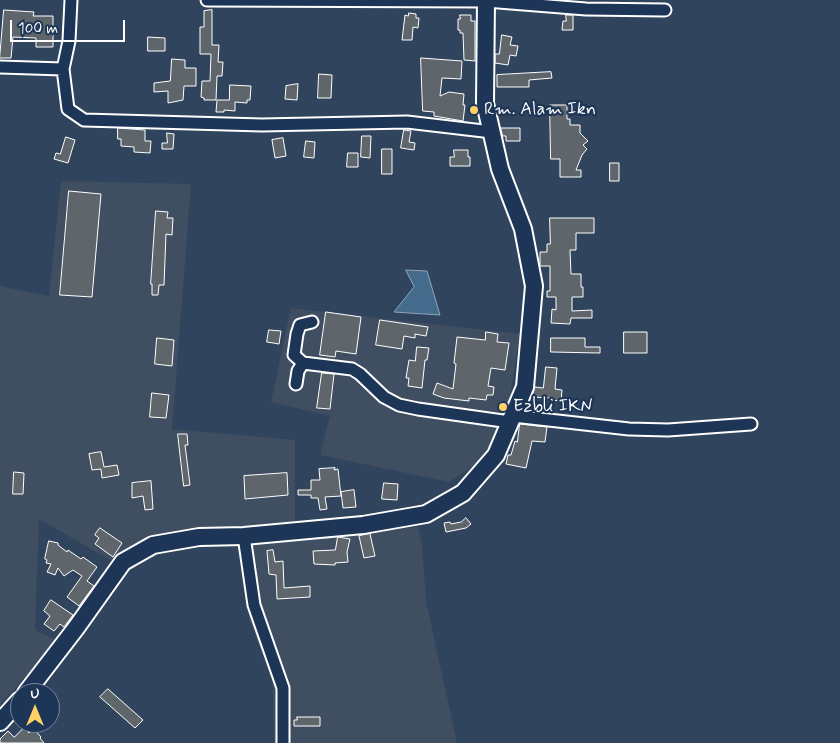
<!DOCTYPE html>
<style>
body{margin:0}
#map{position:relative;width:840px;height:743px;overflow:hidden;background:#31445d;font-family:Mynerve,sans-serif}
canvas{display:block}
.north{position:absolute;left:10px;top:683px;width:50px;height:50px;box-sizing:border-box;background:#1d3557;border:1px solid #77869a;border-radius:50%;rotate:0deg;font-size:14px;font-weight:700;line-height:20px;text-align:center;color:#fff}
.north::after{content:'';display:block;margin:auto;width:18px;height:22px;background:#ffd166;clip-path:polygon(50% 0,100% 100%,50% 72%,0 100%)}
.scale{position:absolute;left:10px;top:20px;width:115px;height:22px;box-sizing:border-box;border:2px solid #fff;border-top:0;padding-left:6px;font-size:15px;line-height:18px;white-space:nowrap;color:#fff;-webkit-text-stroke:4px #1d3557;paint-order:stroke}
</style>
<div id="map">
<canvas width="840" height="743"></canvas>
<div class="north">U</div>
<div class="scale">100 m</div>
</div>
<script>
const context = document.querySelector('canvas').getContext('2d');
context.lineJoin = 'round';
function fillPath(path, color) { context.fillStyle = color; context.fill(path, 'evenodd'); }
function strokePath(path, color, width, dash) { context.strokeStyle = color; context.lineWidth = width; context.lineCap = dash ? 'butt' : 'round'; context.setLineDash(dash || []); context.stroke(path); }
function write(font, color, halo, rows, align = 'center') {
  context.font = font + ' Mynerve,sans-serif'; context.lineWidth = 4.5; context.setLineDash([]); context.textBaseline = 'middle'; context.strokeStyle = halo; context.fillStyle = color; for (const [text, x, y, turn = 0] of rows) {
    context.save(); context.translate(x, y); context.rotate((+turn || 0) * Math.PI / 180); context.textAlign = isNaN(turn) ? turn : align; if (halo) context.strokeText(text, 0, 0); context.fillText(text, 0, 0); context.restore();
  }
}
fillPath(new Path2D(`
 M61,181L191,184L172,429L295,440V525L192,529L148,536L112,561L39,519L35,630L58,641L0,705V286L49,296Z
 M291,308L520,334L507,416L479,463L449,482L320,455L330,416L271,402Z
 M418,527L422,545L426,601L457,743H274L273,683L250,621L237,544Z`), '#3f4e61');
const water = new Path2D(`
 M406,270L427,271L440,315L394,312L414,287Z`);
fillPath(water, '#446a8c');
strokePath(water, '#8fa6ba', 1);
const building = new Path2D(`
 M4,10L34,12L33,16H53V47H36V38L13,37L11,58H0Z
 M212,10V45H219L218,62H223L222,76H217L216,100H204V98L201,97L202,81H210L211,54H200V27H204V11Z
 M409,13L416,14V18H419L418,28L413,27L412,40H402L405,15L408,16Z
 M460,15H471V21H475V61L464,60L463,33H460V30H458V19H460Z
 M566,15H573V30H562L563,21H566Z
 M502,35L512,37L510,45L518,46L516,56L510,55L508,65L495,63V54H499Z
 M148,37L165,38V51H148Z
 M421,58L462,61L461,79L442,78L440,96L449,92L464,94L463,105H465L463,121L434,116V112L423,111Z
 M172,59L185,60V68H196V86H184L183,100L168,103V91L154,92V83L170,81Z
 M551,72L552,78L529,80V87H497V75Z
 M319,74L332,75L331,98H318Z
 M298,84L297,100L285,99L286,86Z
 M230,85L251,86L250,100H247V103L235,102V111L224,110V112H216L217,100H229Z
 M550,105H567V119H570V125H580V133L588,141L583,145L587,149L582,155L576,170H581V177H560V159H551Z
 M118,128L145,130V141H151L150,153L134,152V147L121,146V139H118Z
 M501,128H520V141H506V136H503Z
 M404,130L411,131L409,142L415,143L414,150L401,148Z
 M167,133L174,134L173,149H162V143H167Z
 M362,136H371L370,158L361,157Z
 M66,137L75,140L68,163L54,159L56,153L60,154Z
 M283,138L286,156L275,158L272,140Z
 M306,141L315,142L314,158L304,157Z
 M382,149H392V174H382Z
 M454,150H468V157H470V166H450V157H454Z
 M348,153H358V167H347Z
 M610,163H619V181H610Z
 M69,191L101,194L92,297L60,295Z
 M156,211L168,212L167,218H173L172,235L166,234L164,285H159L158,295H152V284H151Z
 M550,218H594V233H576V250H570L571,274H581V287H583V297H572V311L592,310V318H571L570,324L551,323L552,309L556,310V297H547V291H550V266H540V252H547V244H550Z
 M326,312L361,317L356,354L336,351L335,357L320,355Z
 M380,320L428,327L426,336L415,334V338L404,336L402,349L376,345Z
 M269,330L281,331L279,344L267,342Z
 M486,332L498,334L497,342L509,343L505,370L491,368L488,386L494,387L493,395H487L486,400L469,398V401L444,398L433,394L437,383L453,389L456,364L454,363L457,337L485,340Z
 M624,332H647V353H624Z
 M157,338L174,340L172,366L155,364Z
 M551,338H585V347H600V353L551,352Z
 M417,347L429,348L427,360H425L422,388L408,386L409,378H406L409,360L415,361Z
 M546,367L557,368L555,389L562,390L561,401L550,400V398L531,397L535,387L543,388Z
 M322,373L334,374L330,409L317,408Z
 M152,393L169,395L166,418L150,417Z
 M520,424L547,427L545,442L532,441L526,468L506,464L508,455H511L515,441L517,442Z
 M178,434H187L188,445H185L190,485L184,486Z
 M101,452L104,467L117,465L119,475L102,478L101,469L92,470L89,454Z
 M335,468L334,470L338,469L341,496L325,497L327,509L320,510L318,498H311V495H298V490H311V480H320L319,469Z
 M14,472L24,473L23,494H13Z
 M287,473L288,495L245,499L244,476Z
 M151,481L153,509L145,510L143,496L132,498V483Z
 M384,483L398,484L397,500L382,499Z
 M354,490L356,507L343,508L341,492Z
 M466,518L471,524L466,528L446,532L444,523L450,522L451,524L461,522Z
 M100,528L122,543L113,557L95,544L99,538L95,535Z
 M370,534L375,556L364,558L359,536Z
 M338,537L350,539L347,552L348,562L335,563V565L314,564L313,551L335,550Z
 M49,541L58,543V545L67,552L68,550L81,559L83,557L97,567L87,581L94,586L79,606L67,597L82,576L73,570L64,576L58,568L55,575L47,572L51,564L46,563L47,560L45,559Z
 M273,550L275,562L283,561L284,588L310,586V597L277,599L276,575L269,574L267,551Z
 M51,600L73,615L64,627L60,624L54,631L44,624L50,616L44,611Z
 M108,689L143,720L135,728L100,697Z
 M297,717H320V726H294V720H297Z
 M24,728L29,733L34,729L41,737L40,738L44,743H0V739L8,731L14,737Z`);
fillPath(building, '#5f666b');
strokePath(building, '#fff', 1);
const minor = new Path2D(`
 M71,0L69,41L63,69L68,109L84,120L262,125L407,122L492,132
 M207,0L486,1L586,9L665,10
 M0,67L63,69
 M312,322L300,325L297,334L294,355L303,363L352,369L360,374L384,397L399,405L418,409L510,422
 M296,384L298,371L303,363
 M513,416L629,429L668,430L751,424
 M244,536L254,605L283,688V743`);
const highway = new Path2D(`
 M26,693L76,628L123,562L153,545L199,537L244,536L363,525L426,514L463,493L496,455L525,387L534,286L523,229L500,169L485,103L486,0
 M0,722L20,700`);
strokePath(minor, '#fff', 15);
strokePath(highway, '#fff', 20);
strokePath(minor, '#1d3557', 11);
strokePath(highway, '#1d3557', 16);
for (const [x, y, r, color] of [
 [474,110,5,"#ffd166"],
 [503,407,5,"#ffd166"]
]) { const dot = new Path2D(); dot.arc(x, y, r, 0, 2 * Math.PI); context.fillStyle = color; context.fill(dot); strokePath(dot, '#1d3557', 2); }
write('18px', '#fff', '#1d3557', [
 ["Rm. Alam Ikn",484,110],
 ["Ezbli IKN",513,407]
], 'left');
</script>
